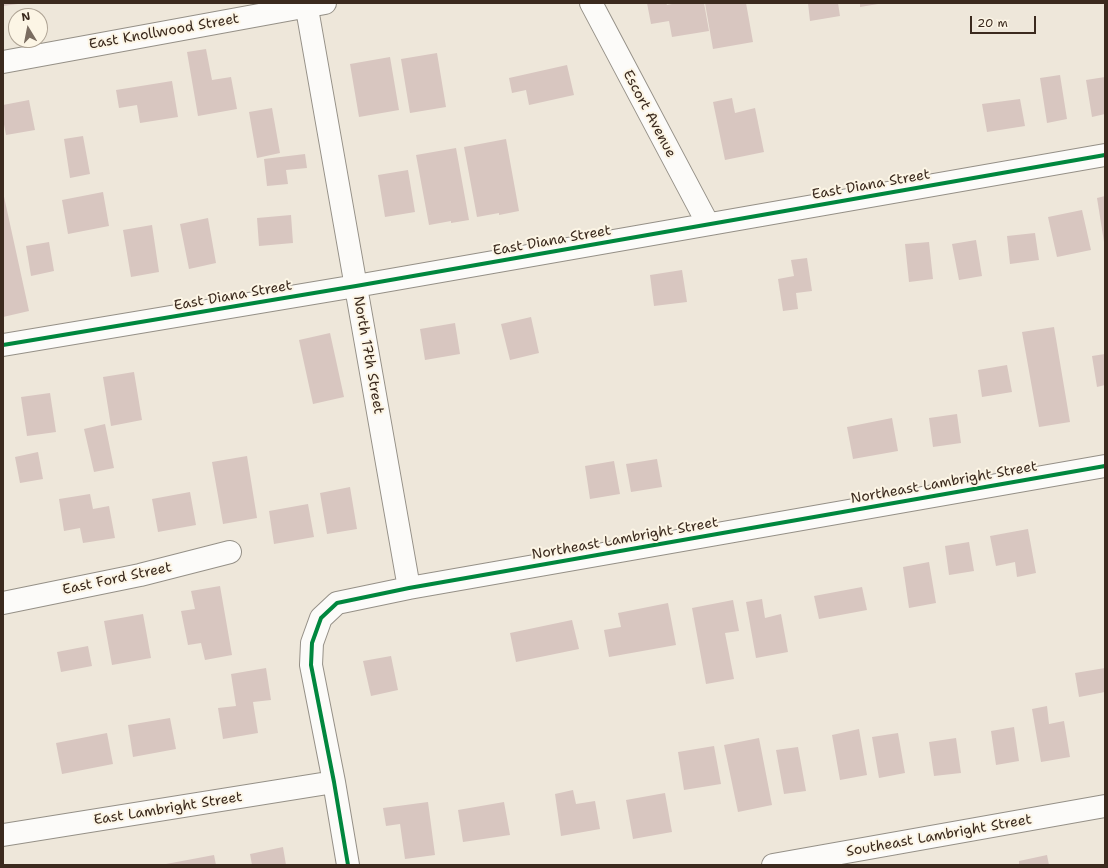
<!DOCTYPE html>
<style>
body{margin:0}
#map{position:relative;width:1108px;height:868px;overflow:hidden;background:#eee7da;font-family:"Shantell Sans",sans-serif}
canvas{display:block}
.frame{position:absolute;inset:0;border:4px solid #3b2a1e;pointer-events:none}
.north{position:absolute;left:8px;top:8px;width:40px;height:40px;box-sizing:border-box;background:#fcf5e5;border:1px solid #afa495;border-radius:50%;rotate:350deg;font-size:11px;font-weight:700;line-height:16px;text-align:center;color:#3b2a1e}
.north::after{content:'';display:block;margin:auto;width:14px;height:18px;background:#7a6c60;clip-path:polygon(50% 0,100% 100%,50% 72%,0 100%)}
.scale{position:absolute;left:970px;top:16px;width:66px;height:18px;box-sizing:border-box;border:2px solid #3b2a1e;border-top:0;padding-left:5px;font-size:12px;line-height:14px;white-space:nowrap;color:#3b2a1e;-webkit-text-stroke:3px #fcf5e5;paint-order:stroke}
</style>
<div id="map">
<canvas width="1108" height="868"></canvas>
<div class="frame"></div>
<div class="north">N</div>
<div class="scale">20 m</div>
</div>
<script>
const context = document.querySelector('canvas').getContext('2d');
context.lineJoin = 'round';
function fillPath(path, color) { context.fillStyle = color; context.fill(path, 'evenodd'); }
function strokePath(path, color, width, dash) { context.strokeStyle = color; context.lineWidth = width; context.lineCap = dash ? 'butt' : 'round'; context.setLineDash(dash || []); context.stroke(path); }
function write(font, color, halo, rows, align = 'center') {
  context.font = font + ' "Shantell Sans",sans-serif'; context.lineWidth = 4; context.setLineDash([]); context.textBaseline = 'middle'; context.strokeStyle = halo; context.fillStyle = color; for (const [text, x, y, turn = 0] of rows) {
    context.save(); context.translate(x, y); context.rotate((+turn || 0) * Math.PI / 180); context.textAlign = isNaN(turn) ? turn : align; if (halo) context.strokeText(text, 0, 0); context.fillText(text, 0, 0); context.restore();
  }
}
fillPath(new Path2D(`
 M3,3H18V4L3,6Z
 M647,3H666L667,5L677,3H704L709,31L672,37L669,21L651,24Z
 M705,3H746L753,42L713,49Z
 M808,3H838L840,16L810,21Z
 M860,3H878V4L860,7Z
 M206,49L212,80L231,77L237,109L198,116L187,52Z
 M437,53L446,107L410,113L401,59Z
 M390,57L399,110L359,117L350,64Z
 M567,65L574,95L529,105L526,90L512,93L509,78Z
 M1060,75L1067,119L1047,123L1040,78Z
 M1105,77V114L1092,117L1086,80Z
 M172,81L178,117L140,123L137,105L119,108L116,90Z
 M732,98L735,113L755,108L764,152L725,160L713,102Z
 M1020,99L1025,126L987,132L982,104Z
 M29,100L35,130L6,135L3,119V105Z
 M272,108L280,153L257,158L249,112Z
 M83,136L90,174L70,178L64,139Z
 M506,139L519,211L499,215V213L477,217L464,147Z
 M456,148L469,220L451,223V221L429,225L416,155Z
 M305,154L307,168L286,170L288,184L267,186L264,159Z
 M408,170L415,212L385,217L378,175Z
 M3,192L29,311L3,317Z
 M103,192L109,226L68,234L62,200Z
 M1105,196V242H1104L1097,198Z
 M1082,210L1091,250L1057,257L1048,217Z
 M291,215L293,243L259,246L257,218Z
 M208,218L216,263L189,269L180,224Z
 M152,225L159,272L131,277L123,230Z
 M1035,233L1039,260L1010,264L1007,236Z
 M976,240L982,276L959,280L952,244Z
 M49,242L54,271L31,276L26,246Z
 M929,242L933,279L909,282L905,244Z
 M807,258L812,291L796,293L798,309L783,311L778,279L794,276L791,260Z
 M682,270L687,302L654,306L650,275Z
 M531,317L539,353L510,360L501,324Z
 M455,323L460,354L425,360L420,329Z
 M1054,327L1070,422L1039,427L1022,332Z
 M330,333L344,397L313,404L299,340Z
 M1105,354V385L1097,387L1092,356Z
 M1007,365L1012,392L982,397L978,370Z
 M134,372L142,420L111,426L103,377Z
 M50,393L56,432L27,436L21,397Z
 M957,414L961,443L933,447L929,418Z
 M892,418L898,451L853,459L847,427Z
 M105,424L114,468L94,472L84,429Z
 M38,452L43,479L20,483L15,457Z
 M247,456L257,518L223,524L212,462Z
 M657,459L662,487L631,492L626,464Z
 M614,461L620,494L590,499L585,466Z
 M350,487L357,529L327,534L320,493Z
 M190,492L196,525L158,532L152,499Z
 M90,494L93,509L109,506L115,538L83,543L80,528L64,531L59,499Z
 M308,504L314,537L274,544L269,511Z
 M1028,529L1036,573L1017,577L1015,562L996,566L990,536Z
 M969,542L974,571L949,575L945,546Z
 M929,562L936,603L909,608L903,567Z
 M220,586L232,655L205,660L201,643L188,645L181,611L195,609L191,591Z
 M862,587L867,610L819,619L814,596Z
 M762,599L765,618L781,614L788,652L756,658L746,602Z
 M733,600L739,631L725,633L734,679L706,684L692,608Z
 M668,603L676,645L609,657L604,630L621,627L618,613Z
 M143,614L151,658L112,665L104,621Z
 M572,620L579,649L516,662L510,633Z
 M88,646L92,666L61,672L57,652Z
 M391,656L398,690L371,696L363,661Z
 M266,668L271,700L253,702L258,733L223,739L218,708L236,706L231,674Z
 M1105,668V692L1079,697L1075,673Z
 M1047,706L1049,724L1064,721L1070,757L1041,762L1032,709Z
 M170,718L176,749L133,757L128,725Z
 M1014,727L1019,761L996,765L991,731Z
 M859,729L867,775L840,780L832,735Z
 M107,733L113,764L62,774L56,743Z
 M898,733L905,773L879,778L872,737Z
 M759,738L772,805L738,812L724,745Z
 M956,738L961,773L934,776L929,742Z
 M714,746L721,784L684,790L678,752Z
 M798,747L806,791L784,794L776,750Z
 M573,790L576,804L595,801L600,829L561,836L555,794Z
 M665,793L672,832L633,839L626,800Z
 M428,802L435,855L405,859L400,824L386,826L383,808Z
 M504,802L510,835L463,842L458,810Z
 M283,847L286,865H252L250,854Z
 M214,855L216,865H166V864Z
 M1047,855L1049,865H1019V861Z`), '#d8c6c0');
const minor = new Path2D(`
 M306,3L409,588
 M591,3L708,224
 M3,62L325,3
 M3,345L356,286L1105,155
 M3,603L140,575L230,552
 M3,835L334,782
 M348,865L334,782L311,665L312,643L321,618L337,603L409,588L1105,466
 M773,865L1105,806`);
strokePath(minor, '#959087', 24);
strokePath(minor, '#fcfbf9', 22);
strokePath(new Path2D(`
 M3,345L356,286L1105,155
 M348,865L334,782L311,665L312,643L321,618L337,603L409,588L1105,466`), '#00873e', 4);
write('14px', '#3b2a1e', '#fcf5e5', [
 ["East Knollwood Street",164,32,-10],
 ["Escort Avenue",649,114,62],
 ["East Diana Street",871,185,-10],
 ["East Diana Street",552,241,-10],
 ["East Diana Street",233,296,-10],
 ["North 17th Street",368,355,80],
 ["Northeast Lambright Street",944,483,-10],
 ["Northeast Lambright Street",625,539,-10],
 ["East Ford Street",117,579,-12],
 ["East Lambright Street",168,809,-9],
 ["Southeast Lambright Street",939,836,-10]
]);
</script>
